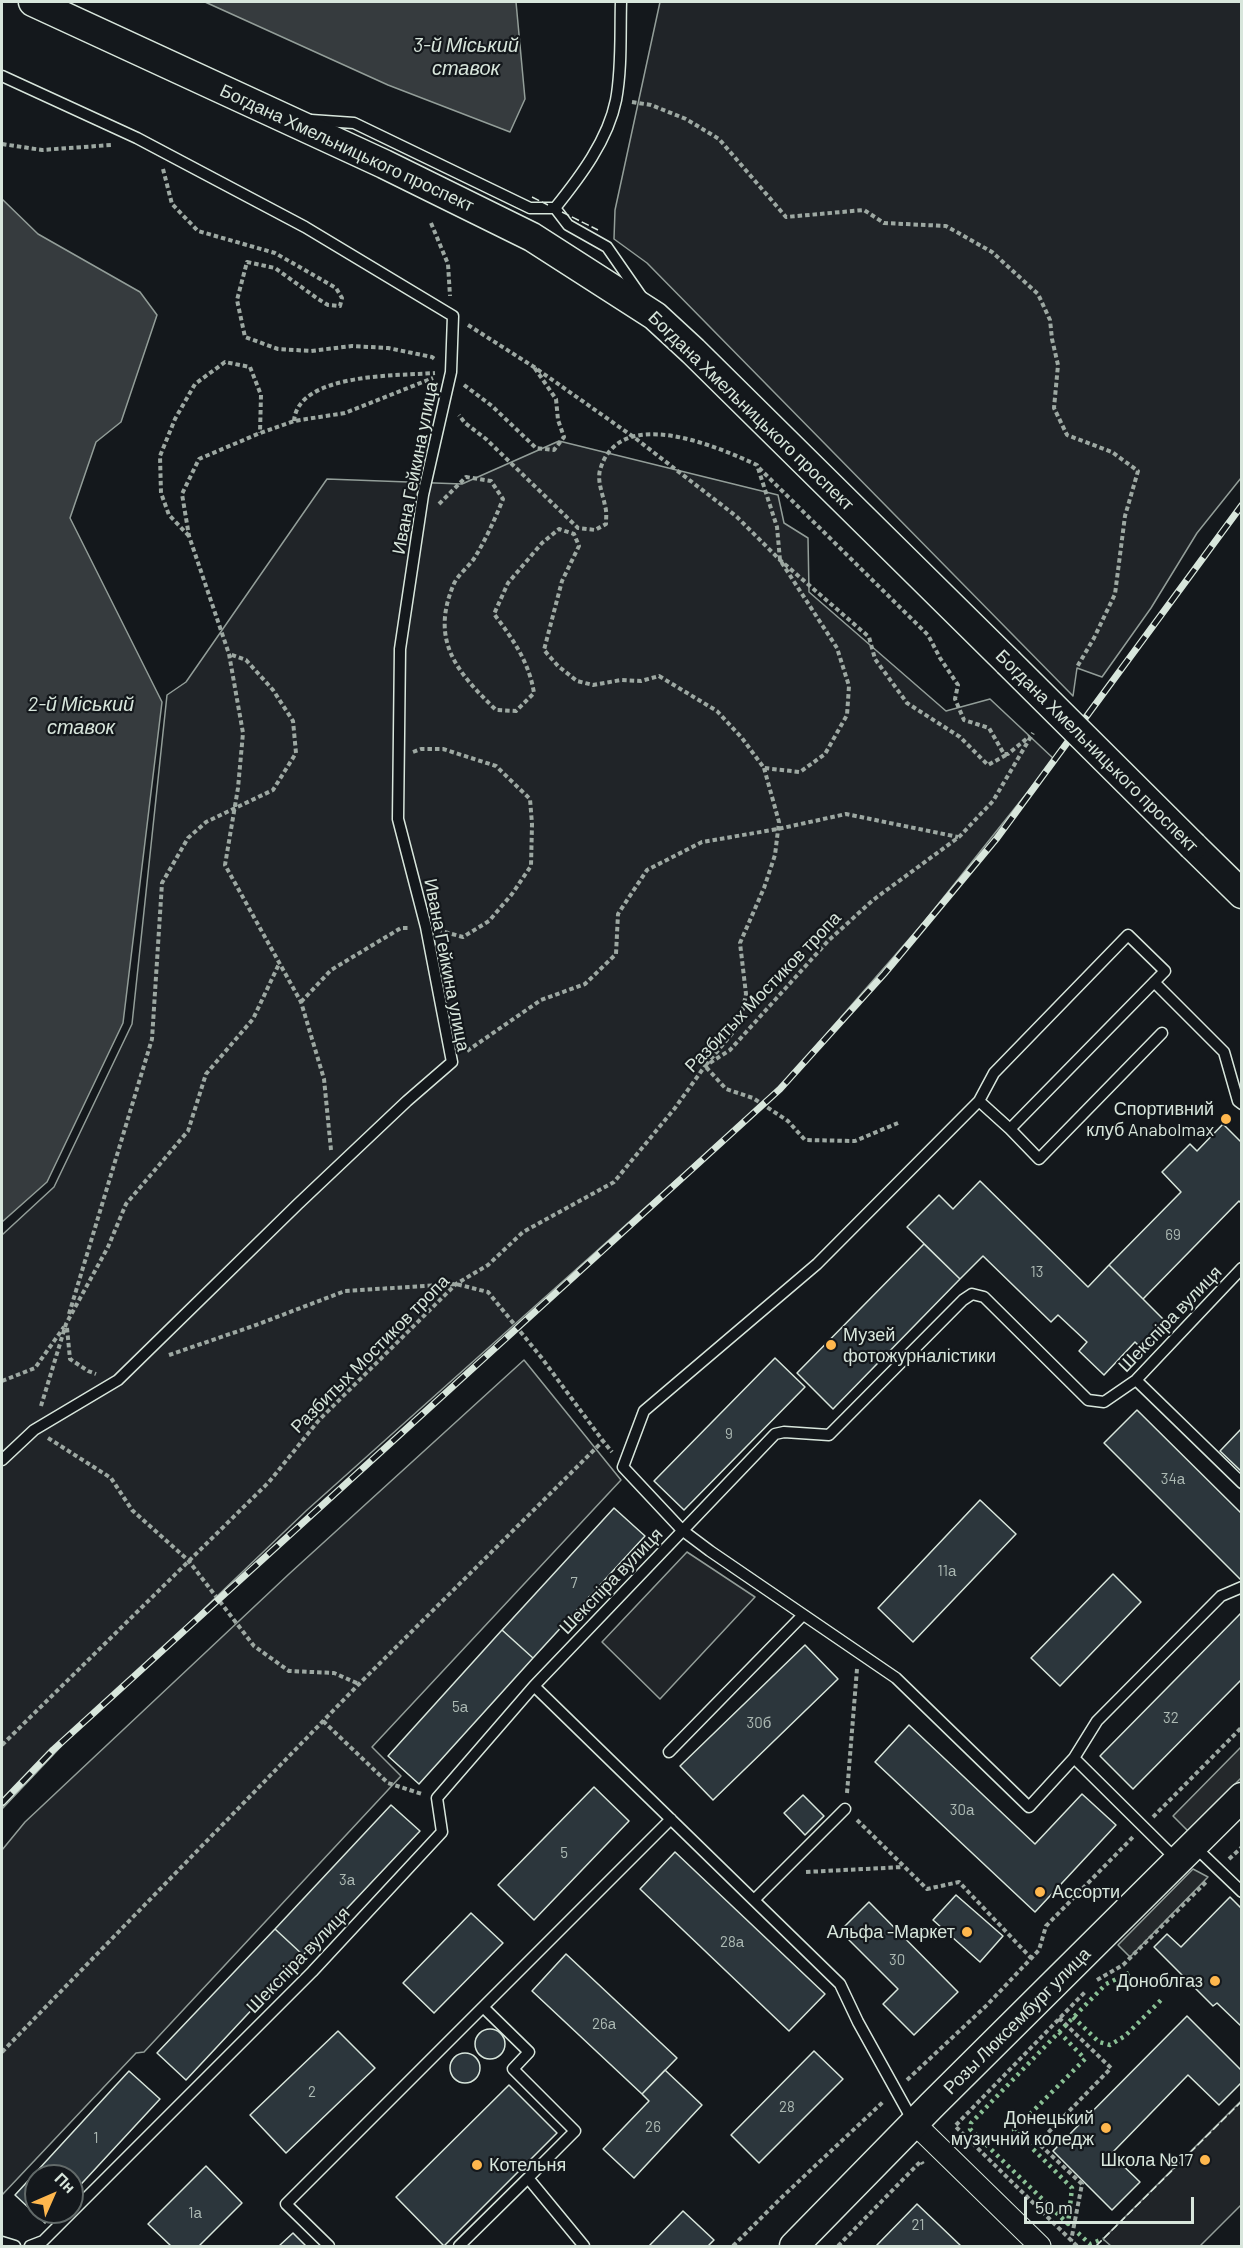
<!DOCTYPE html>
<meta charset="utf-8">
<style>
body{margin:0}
#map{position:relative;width:1243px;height:2248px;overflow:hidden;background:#14181c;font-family:Barlow,sans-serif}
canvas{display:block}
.frame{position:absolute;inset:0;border:3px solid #d8e6dc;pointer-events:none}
.north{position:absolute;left:24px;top:2164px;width:60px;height:60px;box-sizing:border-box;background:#14181c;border:2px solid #626a69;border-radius:50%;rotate:45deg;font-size:16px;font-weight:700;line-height:24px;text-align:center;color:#d8e6dc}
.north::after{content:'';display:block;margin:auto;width:21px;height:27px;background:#ffb74d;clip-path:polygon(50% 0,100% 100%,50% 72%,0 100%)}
.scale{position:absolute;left:1024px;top:2197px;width:170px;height:27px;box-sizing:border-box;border:3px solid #d8e6dc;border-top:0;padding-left:8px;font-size:18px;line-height:21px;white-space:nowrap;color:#d8e6dc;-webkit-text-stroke:4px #14181c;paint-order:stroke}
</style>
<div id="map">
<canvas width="1243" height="2248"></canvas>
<div class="frame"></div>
<div class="north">Пн</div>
<div class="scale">50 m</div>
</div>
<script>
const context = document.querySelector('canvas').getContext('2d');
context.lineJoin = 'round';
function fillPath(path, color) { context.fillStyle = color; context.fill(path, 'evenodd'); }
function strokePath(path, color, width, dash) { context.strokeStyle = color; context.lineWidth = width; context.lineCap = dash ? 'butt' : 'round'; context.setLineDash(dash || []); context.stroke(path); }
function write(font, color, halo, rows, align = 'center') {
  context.font = font + ' Barlow,sans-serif'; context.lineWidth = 4.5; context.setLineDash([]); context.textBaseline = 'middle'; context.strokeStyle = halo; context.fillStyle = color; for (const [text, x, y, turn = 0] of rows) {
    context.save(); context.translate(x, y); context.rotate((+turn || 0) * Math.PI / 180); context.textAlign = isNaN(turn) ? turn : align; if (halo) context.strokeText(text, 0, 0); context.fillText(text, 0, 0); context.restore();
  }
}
const green = new Path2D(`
 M660,2H1241V478L1197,533L1151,608L1102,677L1077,668L1073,696L647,263L614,239L615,210Z
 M559,441L778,495L784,523L808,538L809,592L946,711L990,699L1054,759L924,922L780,1087L307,1510L70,1737L2,1809V1235L54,1187L132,1024L167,695L186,682L327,479L462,484Z
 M524,1360L621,1480L372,1747L401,1776L144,2052L136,2053L2,2195V1850L25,1822L289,1574Z
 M687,1552L755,1597L660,1699L602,1642Z
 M1241,2101V2205L1200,2246H1111L1103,2239Z`);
fillPath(green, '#202428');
strokePath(green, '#939e99', 1.5);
const parking = new Path2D(`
 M1241,1747V1778L1188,1831L1173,1816Z
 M1193,1869L1208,1877L1130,1957L1118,1945Z`);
fillPath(parking, '#24282b');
strokePath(parking, '#939e99', 1.5);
const water = new Path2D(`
 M205,2H516L525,99L510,132L388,85Z
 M2,199L38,234L140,292L157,315L121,422L96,442L70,518L162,702L123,1023L47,1182L2,1222Z`);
fillPath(water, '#363b3e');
strokePath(water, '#939e99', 1.5);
const building = new Path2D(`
 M1223,1124L1242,1143V1204L1239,1201L1143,1299L1109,1265L1181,1192L1162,1172L1190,1144L1197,1151Z
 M980,1181L1088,1287L1109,1265L1168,1324L1143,1350L1135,1342L1104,1375L1079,1351L1087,1342L1058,1315L1051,1322L983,1256L960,1279L907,1227L939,1195L953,1209Z
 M924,1244L960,1279L833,1409L797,1373Z
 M775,1358L805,1387L684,1510L654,1481Z
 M1137,1410L1242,1514V1577L1240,1579L1104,1443Z
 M1242,1428V1472L1220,1451Z
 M980,1500L1016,1534L913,1642L878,1608Z
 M614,1508L645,1536L533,1658L502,1630Z
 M1113,1574L1141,1602L1060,1686L1031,1658Z
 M1242,1612V1679L1133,1789L1100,1756Z
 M502,1630L533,1658L419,1784L388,1756Z
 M805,1645L838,1679L713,1800L680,1766Z
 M909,1725L1035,1844L1082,1794L1116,1825L1035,1912L875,1762Z
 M594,1787L629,1821L534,1920L498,1885Z
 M803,1795L824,1816L805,1835L784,1813Z
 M391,1805L420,1831L303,1955L275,1929Z
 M675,1852L825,1994L789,2031L640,1889Z
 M956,1895L1003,1936L980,1962L933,1920Z
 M1230,1897L1242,1909V2027L1217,2003L1213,2006L1154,1947L1167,1934L1181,1947Z
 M869,1902L958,1992L914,2035L883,2004L898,1989L840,1931Z
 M471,1913L503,1943L434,2013L403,1983Z
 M275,1929L303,1955L186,2080L157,2053Z
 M566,1954L677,2058L642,2094L532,1991Z
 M1187,2016L1242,2071V2082L1219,2105L1188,2075L1111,2154L1140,2182L1112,2210L1053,2151Z
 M475 2044a15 15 0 1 1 30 0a15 15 0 1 1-30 0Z
 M338,2031L375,2068L286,2153L250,2115Z
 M814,2051L843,2079L759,2163L731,2135Z
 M450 2068a15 15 0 1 1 30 0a15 15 0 1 1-30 0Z
 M665,2070L702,2105L634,2178L603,2149L649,2101L642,2094Z
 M129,2071L160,2099L72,2194V2176H36V2212H56L45,2223L15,2195Z
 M509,2085L557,2133L444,2246L396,2197Z
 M206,2166L242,2203L199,2246H171L148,2224Z
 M917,2204L961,2246H876Z
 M683,2211L714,2240L708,2246H649Z
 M293,2233L306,2246H279Z`);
fillPath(building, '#2c363c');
strokePath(building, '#d8e6dc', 1.5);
const lane = new Path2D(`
 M2,76L137,138L305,227L453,316L451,372L423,495L400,649L398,819L426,927L452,1062L407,1101L298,1204L118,1380L34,1430L2,1460
 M311,120L354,123L530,208H555
 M555,208C580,177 608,140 616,100C622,68 620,33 621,2
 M555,208L568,225L607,247L641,296
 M1154,982L1224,1052L1238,1101L1242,1104
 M979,1101L1010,1129L1165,971L1128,935L994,1073L979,1101L817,1264L644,1411L623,1467L682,1530L710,1551L896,1678L1029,1807L1074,1758L1176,1859
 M1010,1129L1039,1159L1162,1033
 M1136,1380L1242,1483
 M534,1686L840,1984L858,2022L914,2123
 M669,1752L803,1615
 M1074,1758L1097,1721L1221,1596L1242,1587
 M1194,1846L1242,1892
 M754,1900L845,1809
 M483,2007L529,2052L513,2069L575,2131L528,2178
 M72,2212L312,1972L442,1832L437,1798L534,1686L775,1434L784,1432L829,1435L963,1300L972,1294L984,1297L1088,1400L1104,1402L1136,1380L1242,1268
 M2,2242L15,2246
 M30,2246L43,2241L72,2212
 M329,2246L286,2204L671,1819
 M459,2246L528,2178L584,2246`);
const street = new Path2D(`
 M914,2123L1040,2246`);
const secondary = new Path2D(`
 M33,2L384,164L532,237L655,316L693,351L1008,662
 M1193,846L1242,894
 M794,2246L932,2105L1242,1797`);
strokePath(lane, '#d8e6dc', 13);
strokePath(street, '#d8e6dc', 23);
strokePath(secondary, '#d8e6dc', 31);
strokePath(new Path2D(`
 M632,102L651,105L686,119L719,139L786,217L864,210L884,223L946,226L992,252L1038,294L1050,320L1052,339L1058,365L1054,408L1067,435L1112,452L1138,471L1125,516L1115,594L1094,638L1077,667
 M2,144L42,150L111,145
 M163,169L172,204L198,231L275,253L336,288L342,298L340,306L328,305L318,299L275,268L247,262L237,300L245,337L278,349L311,351L352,346L388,348L432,357L436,360
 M431,223L448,264L450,296
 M468,325L534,367L635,438L736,516L780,560L869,637L875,659L907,703L960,737L988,765L1008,754
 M464,385L492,406L536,448L554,450L564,437L558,420L556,399L534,367
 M294,421C298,372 400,376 435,373
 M759,468L928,635L940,658L958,685L955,699L964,720L989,728L1004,754H1008L1030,736
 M439,504L466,477L491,481L503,499C495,519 486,539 475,557C469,567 457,575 453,586C430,642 458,673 496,710L516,711L534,693C529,662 513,639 494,614L508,583L542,543L559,529L574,534L579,546L562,581L544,650L558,666L577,681L593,685L621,680L641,681L659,676L717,711L742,738L764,768L800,772L825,754L847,715L849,686L837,648L780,560L777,527L757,465C716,446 619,404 600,470C597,482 603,494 605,506C607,512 606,518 606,524L595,530L578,528L486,439L465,423L459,415
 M189,536L169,515L161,493L160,456L175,419L195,384L225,362L250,367L261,395L260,433
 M413,752L421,749H443L496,766L530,799L532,824L531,866L512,894L489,921L463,937L441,931
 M764,768L779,822L775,855L764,888L740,943L746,994L740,1024L705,1066L726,1089L753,1098L788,1121L805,1140L855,1141L898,1123
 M301,1002L331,970L401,928H410
 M467,1051L541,1000L585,984L616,954L618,914L647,870L702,842L778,829L846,814L958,837
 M331,1150L324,1079L301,1002L225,865L238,788L243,733L229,654L189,536L182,494L199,459L260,433L294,421L345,413L433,378
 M69,1314L152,1039L162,883L188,838L206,822L273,790L296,753L293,721L273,690L246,660L229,654
 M67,1328L70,1359L88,1371L96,1374
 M169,1355L256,1325L345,1291L456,1284L488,1292L541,1357L603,1441
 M2,1381L35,1368L64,1327
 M41,1406L66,1324L108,1247L126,1204L188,1131L206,1074L253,1019L279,964
 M48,1438L111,1478L132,1510L188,1560L254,1646L289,1671L334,1673L359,1684
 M323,1721L388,1783L422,1794
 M2,1745L269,1482L319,1420L456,1284L488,1265L523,1232L614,1182L675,1108L705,1066L730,1050L828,941L873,900L959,837L993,801L1033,733
 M847,1793L857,1669
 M1153,1817L1242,1727
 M857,1820L927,1889L959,1882L1031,1958
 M1229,1859L1242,1847
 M806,1872L903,1867
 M1097,1980L1123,1965L1207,1881
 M1059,2018L1111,2068L1038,2143L1082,2184L1071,2241
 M2,2052L359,1684L603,1441L612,1452
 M907,2080L987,2005L1039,1950L1046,1926L1133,1837
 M733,2246L781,2198L884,2101
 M838,2246L921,2161L923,2164
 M1077,2246L955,2126L1086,1991`), '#9da8a2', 4, [4.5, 3]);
strokePath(lane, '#14181c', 10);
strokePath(street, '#14181c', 21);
strokePath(secondary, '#14181c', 28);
const rail = new Path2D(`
 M2,1803L53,1750L780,1089L884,974L997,838L1242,505`);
strokePath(rail, '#d8e6dc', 7);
strokePath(rail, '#14181c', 4.5, [14]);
const secondaryBridge = new Path2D(`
 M1008,662L1193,846`);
strokePath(secondaryBridge, '#d8e6dc', 31, []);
strokePath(secondaryBridge, '#14181c', 28);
strokePath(new Path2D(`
 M1073,2017L1099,2042L1110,2045L1125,2036L1163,1998
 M1059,2032L1085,2059L1014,2130L1072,2188L1068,2224L970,2129L971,2123L1059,2032L1106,1984L1131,1972
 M1078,2233L1090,2244L1103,2239`), '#8ac095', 4.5, [3, 4.5]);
strokePath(new Path2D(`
 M532,197L548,205
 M562,212L598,230
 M1096,2246L1242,2101`), '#d8e6dc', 1.5, [8, 3]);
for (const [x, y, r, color] of [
 [1226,1119,6,"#ffb74d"],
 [831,1345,6,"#ffb74d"],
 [1040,1892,6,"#ffb74d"],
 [967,1932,6,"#ffb74d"],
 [1215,1981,6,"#ffb74d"],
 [1106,2128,6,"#ffb74d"],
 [1205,2160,6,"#ffb74d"],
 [477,2165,6,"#ffb74d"]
]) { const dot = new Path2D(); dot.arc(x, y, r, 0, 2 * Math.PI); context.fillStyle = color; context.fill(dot); strokePath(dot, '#14181c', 2); }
write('15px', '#adbab4', null, [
 ["69",1173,1235],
 ["13",1037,1272],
 ["9",729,1434],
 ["34а",1173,1479],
 ["11а",947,1571],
 ["7",574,1583],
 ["5а",460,1707],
 ["32",1171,1718],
 ["30б",759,1723],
 ["30а",962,1810],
 ["5",564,1853],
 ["3а",347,1880],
 ["28а",732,1942],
 ["30",897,1960],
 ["26а",604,2024],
 ["2",312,2092],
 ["28",787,2107],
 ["26",653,2127],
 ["1",96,2138],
 ["1а",195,2213],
 ["21",918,2225]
]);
write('18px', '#d8e6dc', '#14181c', [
 ["Богдана Хмельницького проспект",347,148,25],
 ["Богдана Хмельницького проспект",751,411,44],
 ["Ивана Гейкина улица",415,468,-79],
 ["Богдана Хмельницького проспект",1097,751,45],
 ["Ивана Гейкина улица",447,965,79],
 ["Разбитых Мостиков тропа",763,992,-46],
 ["Шекспіра вулиця",1170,1319,-46],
 ["Разбитых Мостиков тропа",370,1354,-45],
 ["Шекспіра вулиця",611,1581,-46],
 ["Шекспіра вулиця",298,1960,-46],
 ["Розы Люксембург улица",1017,2021,-45]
]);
write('18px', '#d8e6dc', '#14181c', [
 ["Спортивний",1214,1109],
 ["клуб Anabolmax",1214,1130],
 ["Музей",843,1335,"left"],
 ["фотожурналістики",843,1356,"left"],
 ["Ассорти",1052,1892,"left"],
 ["Альфа -Маркет",955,1932],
 ["Доноблгаз",1203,1981],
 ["Донецький",1094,2118],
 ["музичний коледж",1094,2139],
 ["Школа №17",1193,2160],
 ["Котельня",489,2165,"left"]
], 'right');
write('italic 20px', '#d8e6dc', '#14181c', [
 ["3-й Міський",466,45],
 ["ставок",466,68],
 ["2-й Міський",81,704],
 ["ставок",81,727]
]);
</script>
